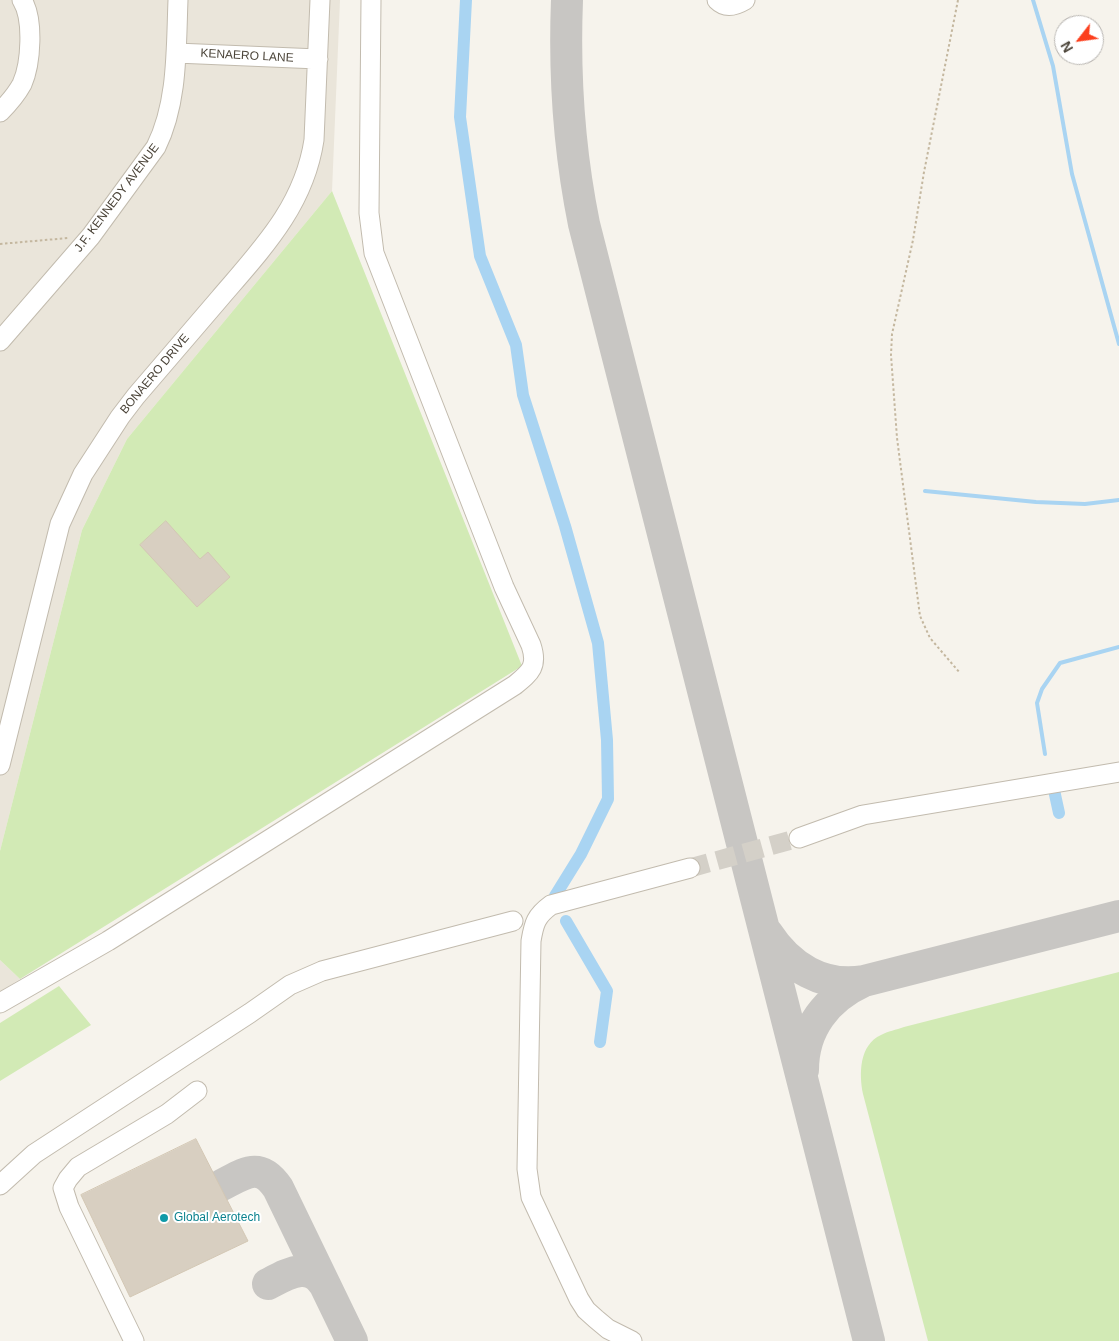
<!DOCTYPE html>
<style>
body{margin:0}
#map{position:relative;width:1119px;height:1341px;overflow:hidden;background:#f6f3ec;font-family:Helvetica,sans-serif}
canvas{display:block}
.north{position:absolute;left:1054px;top:15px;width:50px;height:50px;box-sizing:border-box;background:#fff;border:1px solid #b7b4b0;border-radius:50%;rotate:240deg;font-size:14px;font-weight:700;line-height:20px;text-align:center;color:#4b4439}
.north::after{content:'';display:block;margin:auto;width:18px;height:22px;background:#fc3f1d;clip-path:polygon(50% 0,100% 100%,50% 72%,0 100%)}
</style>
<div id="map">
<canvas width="1119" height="1341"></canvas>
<div class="north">N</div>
</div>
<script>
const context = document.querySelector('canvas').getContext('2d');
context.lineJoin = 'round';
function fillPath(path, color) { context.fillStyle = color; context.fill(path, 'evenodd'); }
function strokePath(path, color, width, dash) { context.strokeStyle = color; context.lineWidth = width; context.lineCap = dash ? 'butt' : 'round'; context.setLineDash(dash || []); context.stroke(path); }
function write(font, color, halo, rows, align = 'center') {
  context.font = font + ' Helvetica,sans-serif'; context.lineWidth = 4; context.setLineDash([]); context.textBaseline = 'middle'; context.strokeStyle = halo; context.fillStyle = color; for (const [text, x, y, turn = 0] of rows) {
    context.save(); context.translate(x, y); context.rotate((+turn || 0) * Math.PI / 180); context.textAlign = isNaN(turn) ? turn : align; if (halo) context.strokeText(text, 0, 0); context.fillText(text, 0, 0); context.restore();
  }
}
fillPath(new Path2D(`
 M0,0H340L332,191L127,439L82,530L0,851Z
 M0,960L20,979L0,992Z`), '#eae5da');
fillPath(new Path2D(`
 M332,191L522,666L20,979L0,960V851L82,530L127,439Z
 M1119,972V1341H928L863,1094C859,1074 859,1045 881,1035C888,1031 896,1030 904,1027Z
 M59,986L91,1025L0,1081V1023Z`), '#d2eab5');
strokePath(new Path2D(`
 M1033,0L1053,66L1072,174L1119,344
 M925,491L1036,502L1085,504L1119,500
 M1045,754L1037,703L1042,689L1060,663L1119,647`), '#a9d4f2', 4);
strokePath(new Path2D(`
 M466,0L460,117L480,256L516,345L523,395L565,526L598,643L607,740L608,799L581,854L555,896
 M1054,790L1059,813
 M566,921L607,991L600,1042`), '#a9d4f2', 12);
strokePath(new Path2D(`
 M567,0C564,76 569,150 584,224L869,1341
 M767,933C789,967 823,988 864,981
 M803,1070C803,1028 827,998 864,981L1119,916
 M220,1186C244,1174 259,1160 278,1188L352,1341
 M268,1284C289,1273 310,1260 326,1287`), '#c8c6c3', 32);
const building = new Path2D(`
 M166,521L200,559L208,552L230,577L197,607L140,545Z
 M196,1139L248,1241L130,1297L81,1195Z`);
fillPath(building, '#d8cfc1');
strokePath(building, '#d3c7b4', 1);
strokePath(new Path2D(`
 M690,868L799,838`), '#d4d0c8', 19, [19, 9]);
const minor = new Path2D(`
 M717,0C725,8 735,6 745,0
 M176,53L318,59
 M0,112C8,104 16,95 22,84C31,64 34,19 22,0
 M0,341L91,236L156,147C178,103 176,49 178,0
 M0,765L60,524L83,474L120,417L136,396C164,363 192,331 220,298C262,249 304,206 314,140L320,0
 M799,838L863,815L1119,772
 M0,1003L108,941L515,685C531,672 538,666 531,645L504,587L374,253L369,213L371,0
 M0,1185L34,1154L250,1013L290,985L322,971L513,921
 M134,1341L69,1207L63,1188L68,1179L78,1167L167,1114L197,1091
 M632,1341L608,1329L596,1319L586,1310L579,1299L531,1197L527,1169L531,941C534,923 536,916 551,905L690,868`);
strokePath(minor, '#c2bbae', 21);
strokePath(new Path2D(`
 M958,0L924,172L913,240L892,334L891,355L897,438L920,616L930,638L960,673
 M0,244L68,238`), '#c4b79f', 2, [2.5, 2.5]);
strokePath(minor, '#fff', 19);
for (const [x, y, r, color] of [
 [164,1218,5,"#0f9aa8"]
]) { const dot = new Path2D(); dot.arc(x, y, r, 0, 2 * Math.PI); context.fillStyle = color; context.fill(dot); strokePath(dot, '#fff', 2); }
write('12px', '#4b4439', '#fff', [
 ["KENAERO LANE",247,56,3],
 ["J.F. KENNEDY AVENUE",117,198,-53],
 ["BONAERO DRIVE",155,374,-50]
]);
write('12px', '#0d838f', '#fff', [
 ["Global Aerotech",174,1218]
], 'left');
</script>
